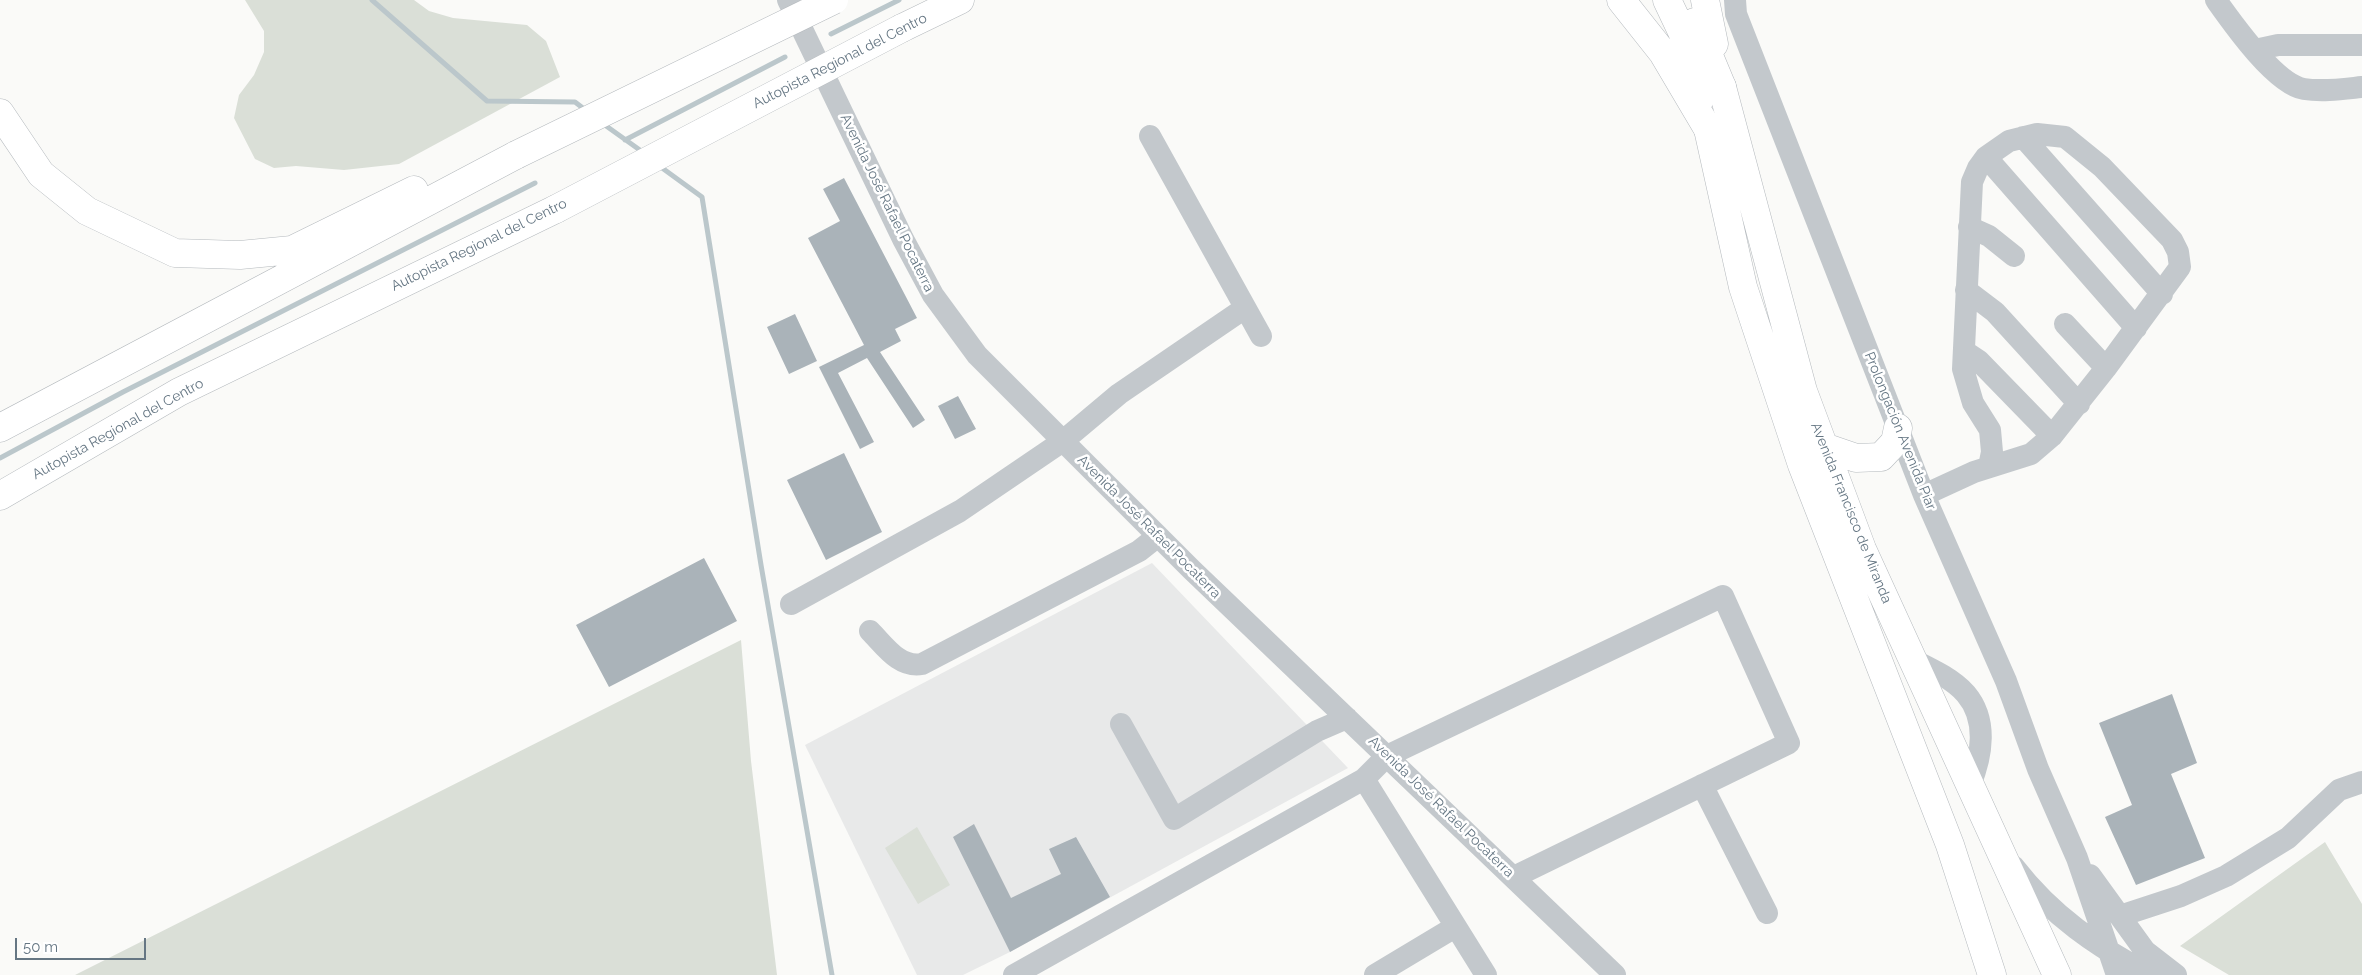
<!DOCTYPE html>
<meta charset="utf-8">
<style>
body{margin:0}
#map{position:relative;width:2362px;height:975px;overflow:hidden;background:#fafaf8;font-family:Raleway,sans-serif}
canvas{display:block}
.scale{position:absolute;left:15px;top:938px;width:131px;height:22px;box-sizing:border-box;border:2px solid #657683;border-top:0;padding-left:6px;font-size:15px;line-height:18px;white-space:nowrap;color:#657683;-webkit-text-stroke:4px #fff;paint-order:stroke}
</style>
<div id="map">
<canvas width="2362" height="975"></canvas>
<div class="scale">50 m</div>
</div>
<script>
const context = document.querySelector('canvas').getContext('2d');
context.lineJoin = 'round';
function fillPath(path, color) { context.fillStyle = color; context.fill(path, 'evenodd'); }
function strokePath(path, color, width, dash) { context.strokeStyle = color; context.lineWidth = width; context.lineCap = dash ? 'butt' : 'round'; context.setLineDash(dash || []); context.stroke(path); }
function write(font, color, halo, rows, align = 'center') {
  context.font = font + ' Raleway,sans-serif'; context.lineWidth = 5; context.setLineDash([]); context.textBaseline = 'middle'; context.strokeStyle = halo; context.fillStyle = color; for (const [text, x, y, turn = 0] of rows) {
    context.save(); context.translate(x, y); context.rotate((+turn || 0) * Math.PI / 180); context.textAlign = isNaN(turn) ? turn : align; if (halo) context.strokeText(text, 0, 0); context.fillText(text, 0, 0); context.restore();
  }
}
fillPath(new Path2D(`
 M1152,563L1348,768L1010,952L963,975H917L805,745Z`), '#e8e9e9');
fillPath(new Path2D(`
 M245,0H414L429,11L453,18L527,25L546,41L560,77L399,164L344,170L296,166L274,168L255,159L234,118L239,95L254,75L264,52V31Z
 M741,640L751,761L777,975H75Z
 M917,827L950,885L918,904L885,848Z
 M2325,842L2362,904V975H2229L2180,946Z`), '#dadfd7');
strokePath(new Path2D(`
 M372,0L487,101L575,102L588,112
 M831,34L899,0
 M602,123L644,153
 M625,140L785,57
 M658,165L702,197L761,565L832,975
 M0,458L123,392L535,183`), '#bbc7cb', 5);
fillPath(new Path2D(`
 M844,178L917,318L895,329L901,341L880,352L925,420L913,428L867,358L838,373L874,442L860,449L819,367L864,345L808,238L840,221L823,189Z
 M795,314L817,361L789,374L767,327Z
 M958,396L976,429L955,439L938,406Z
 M844,453L882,532L826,560L787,480Z
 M704,558L737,621L609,687L576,625Z
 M2172,694L2197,763L2171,774L2205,858L2136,885L2105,817L2132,805L2099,723Z
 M974,824L1011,898L1061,874L1049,849L1076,837L1110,897L1010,952L953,837Z`), '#aab3b9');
const major = new Path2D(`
 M1722,87L1803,391L1862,549L2057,975
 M1708,129L1743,287L1802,465L1950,845L1992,975
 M1824,447L1856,458L1881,457L1895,442L1898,428`);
const highway = new Path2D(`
 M1621,0L1663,53L1708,129
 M1667,0L1685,38L1700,99
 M1705,0L1714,44
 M1695,22L1722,87
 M902,28L960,0
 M0,113L41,174L87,211L175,253L240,255L292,250L414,190
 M0,428L516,155
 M0,496L179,392L556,209`);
strokePath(major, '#b5babe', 29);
strokePath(highway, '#b4b9bd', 29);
strokePath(new Path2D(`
 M788,0L903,239L933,295L977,355L1192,570L1615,975
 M1735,0L1736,14L1924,495L2006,681L2038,769L2077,858L2117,975
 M2216,0C2233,24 2275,84 2304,89C2323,92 2343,89 2362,87
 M2255,50L2278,45H2362
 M1150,136L1261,336
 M2023,137L2162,294
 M1986,157L2136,328
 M1969,227L1989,236L2014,256
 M1966,290L1995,312L2079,404
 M2065,324L2106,368
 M1964,351L1979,361L2052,436
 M1924,495L1974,472L2031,454L2052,436L2106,368L2180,267L2178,252L2172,240L2102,167L2065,137L2037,134L2009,141L1986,157L1978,168L1972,182L1963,369L1973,403L1990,430L1992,452L1989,467
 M791,604L960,511L1063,441L1119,394L1245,308
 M870,631C885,646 899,668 922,664L1139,551L1158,536
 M1911,659C1929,668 1952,678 1966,694C1988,720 1982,756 1970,785
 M1121,724L1174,819L1317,731L1347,718
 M1364,779L1486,975
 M1702,785L1767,913
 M2014,867C2051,915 2097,947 2151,975
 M2090,875L2145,951L2176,975
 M2120,916L2181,896L2226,876L2288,838L2339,790L2362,782
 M1014,975L1364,779L1387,756L1723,596L1789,743L1514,877
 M1375,975L1455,927`), '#c3c8cc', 22);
strokePath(major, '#fff', 28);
strokePath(highway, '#fff', 28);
const highwayBridge = new Path2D(`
 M516,155L834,0
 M556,209L902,28`);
strokePath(highwayBridge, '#b4b9bd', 29, []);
strokePath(highwayBridge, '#fff', 28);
write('14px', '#657683', '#fff', [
 ["Autopista Regional del Centro",840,61,-27],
 ["Avenida José Rafael Pocaterra",887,203,64],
 ["Autopista Regional del Centro",479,245,-26],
 ["Autopista Regional del Centro",118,429,-29],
 ["Prolongación Avenida Piar",1900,431,68],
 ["Avenida Francisco de Miranda",1851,513,68],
 ["Avenida José Rafael Pocaterra",1149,527,45],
 ["Avenida José Rafael Pocaterra",1441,807,44]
]);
</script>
